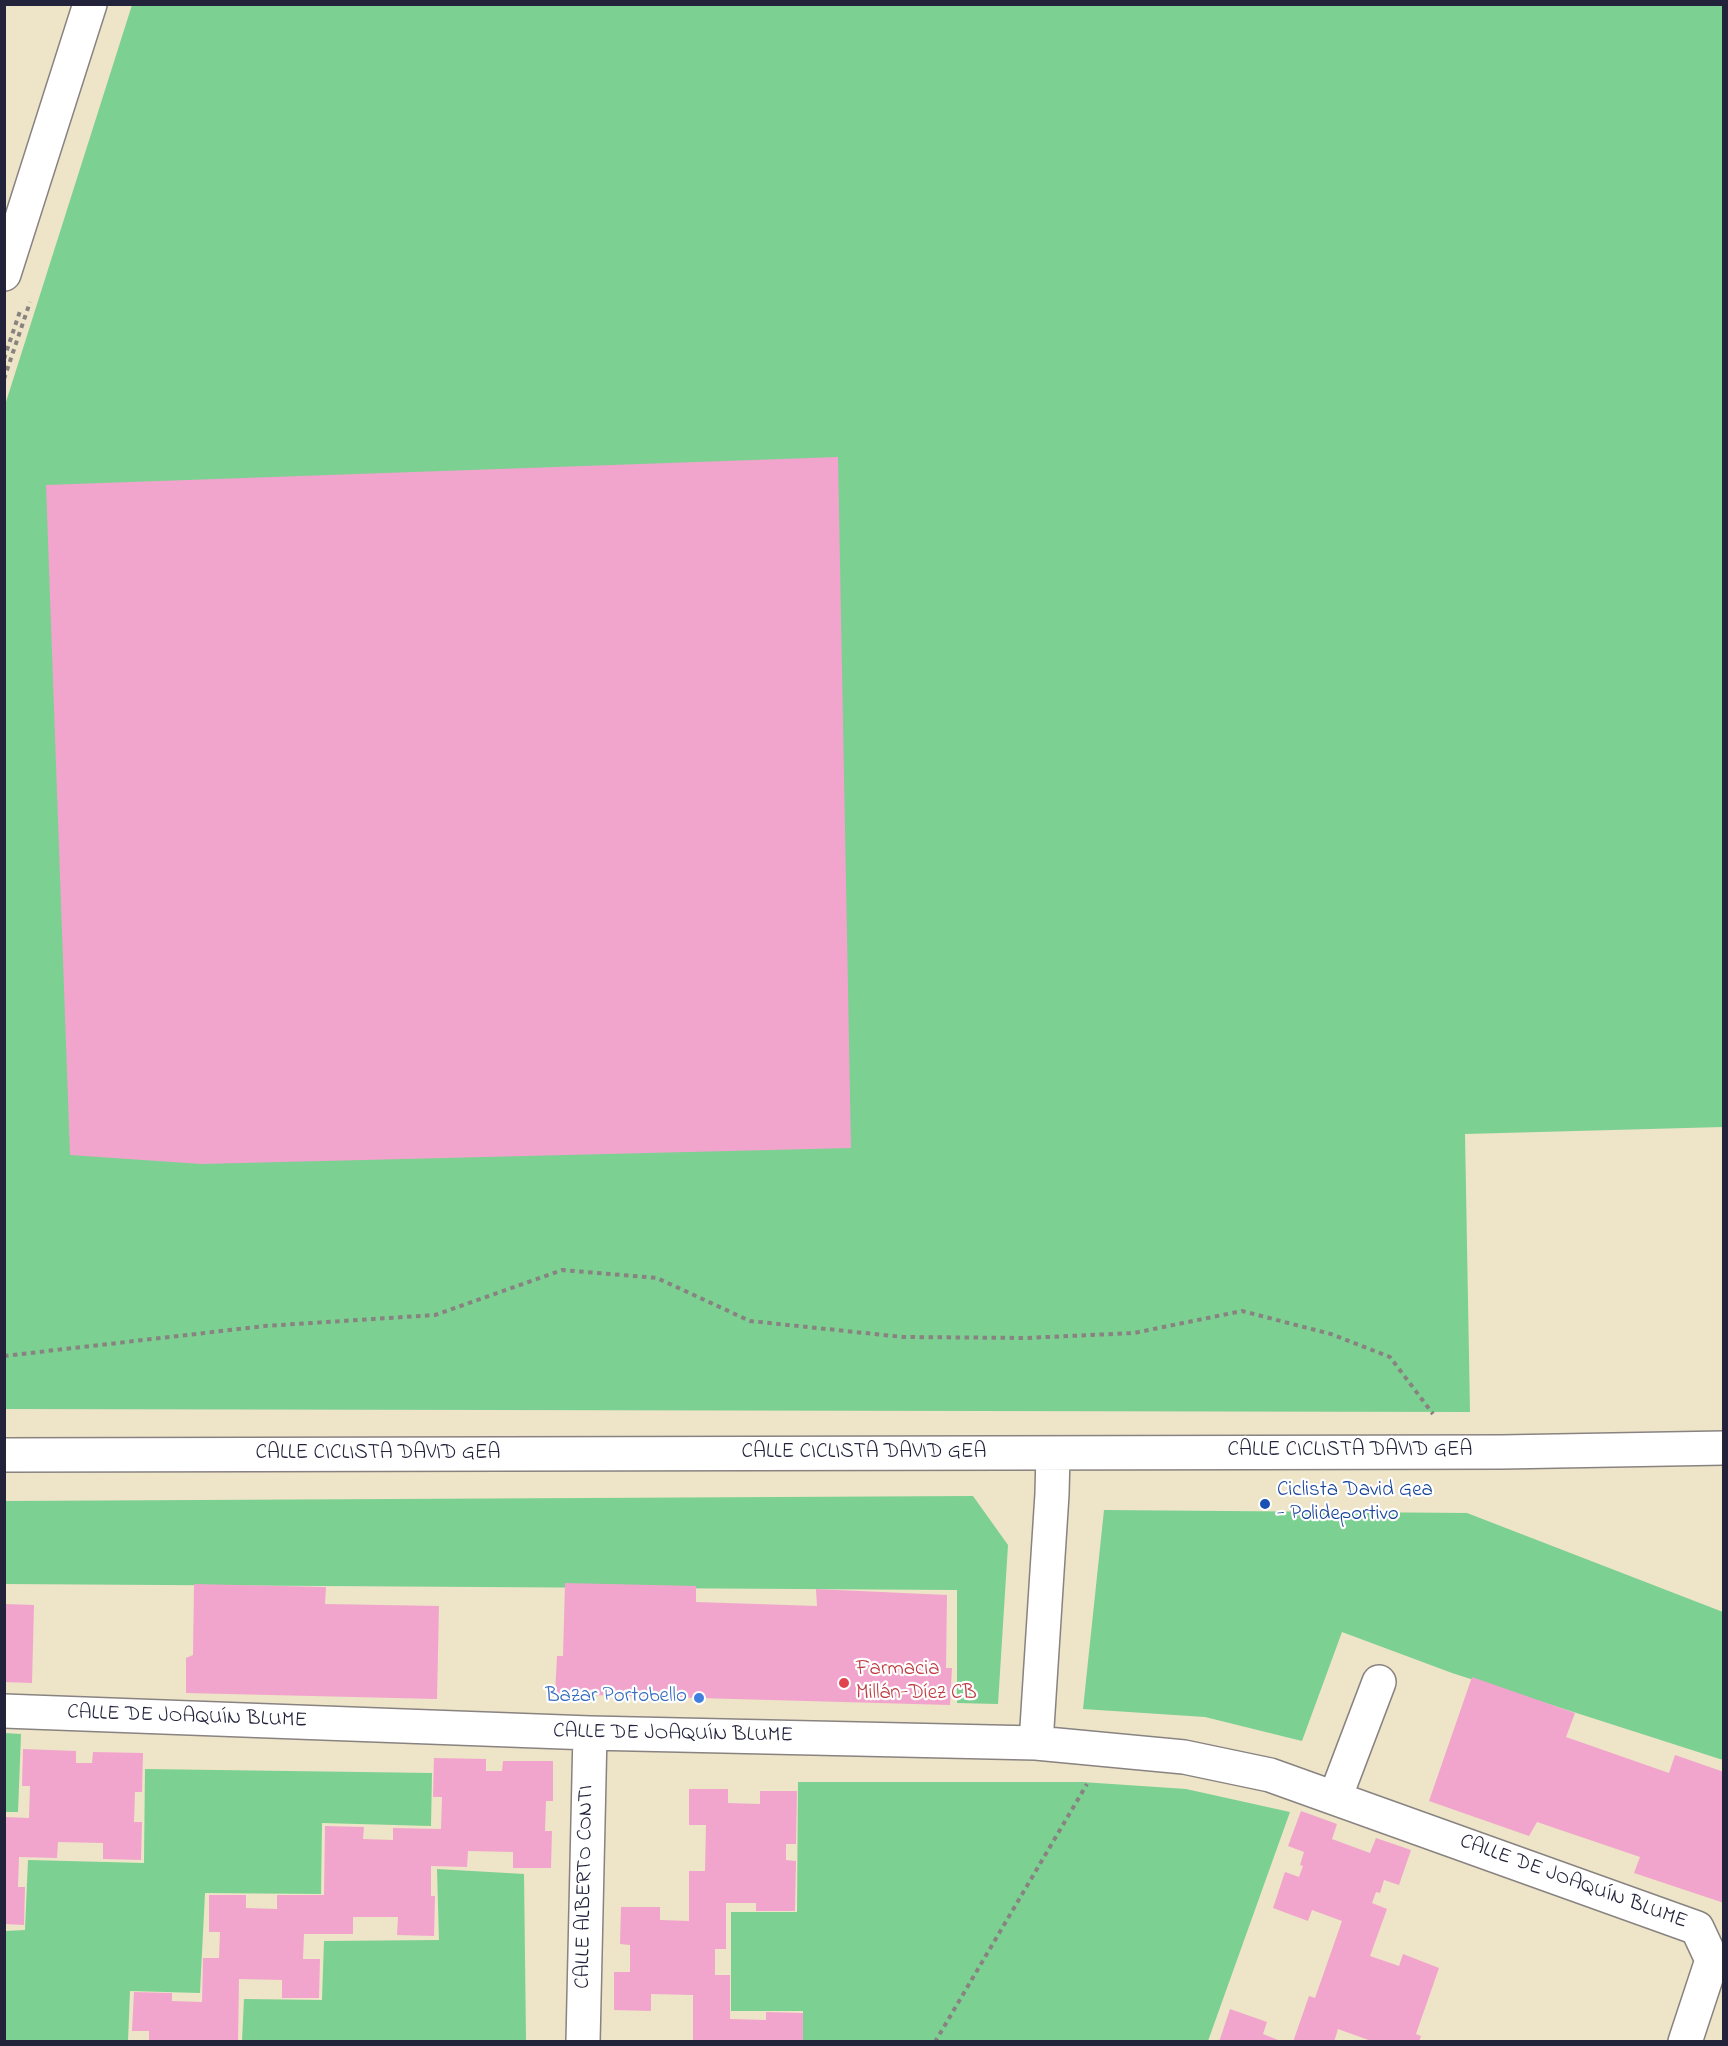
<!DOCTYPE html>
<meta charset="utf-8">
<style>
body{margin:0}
#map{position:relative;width:1728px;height:2046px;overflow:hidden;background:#eee4c7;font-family:"Indie Flower",sans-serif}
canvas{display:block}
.frame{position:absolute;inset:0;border:6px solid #22223b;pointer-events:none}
</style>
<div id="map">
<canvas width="1728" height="2046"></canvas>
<div class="frame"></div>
</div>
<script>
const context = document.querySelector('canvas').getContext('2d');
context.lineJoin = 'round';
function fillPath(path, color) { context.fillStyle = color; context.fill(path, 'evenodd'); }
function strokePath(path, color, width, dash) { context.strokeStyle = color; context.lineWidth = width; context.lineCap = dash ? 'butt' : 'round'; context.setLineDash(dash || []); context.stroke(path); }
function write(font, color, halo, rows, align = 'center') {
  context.font = font + ' "Indie Flower",sans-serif'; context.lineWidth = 4.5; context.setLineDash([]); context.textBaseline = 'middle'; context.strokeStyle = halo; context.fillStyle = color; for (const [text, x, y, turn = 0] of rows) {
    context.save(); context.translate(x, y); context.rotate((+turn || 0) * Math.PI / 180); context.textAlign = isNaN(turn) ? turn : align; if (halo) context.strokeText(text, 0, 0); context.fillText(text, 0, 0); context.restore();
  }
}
fillPath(new Path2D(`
 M132,5H1723V1127L1465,1134L1470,1412L5,1409V405Z
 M973,1496L1008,1545L998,1704L957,1703V1590L5,1584V1501Z
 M1104,1510L1467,1513L1723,1612V1760L1452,1673L1342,1632L1302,1741L1205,1717L1083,1709Z
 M5,1733L21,1734L18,1812H5Z
 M145,1769L432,1773L431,1826L322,1823L321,1894L205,1893L200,1993L130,1991L128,2041H5V1931L25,1930L28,1860L144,1863Z
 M798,1782H1082L1186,1789L1290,1812L1208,2041H803V2011H731V1912H797Z
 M437,1869L524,1874L526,2041H242L244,1999L322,2000L324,1941L439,1940Z`), '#7cd092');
fillPath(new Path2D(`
 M838,457L851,1148L201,1164L70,1155L46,485Z
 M565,1583L696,1586V1602L817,1606L816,1589L947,1595L946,1668H952L950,1705L555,1694L557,1656H563Z
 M194,1584L326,1587L325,1604L439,1606L437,1699L186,1693V1658L193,1655Z
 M4,1604L34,1605L32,1683L4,1682Z
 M1472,1677L1575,1713L1566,1737L1669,1773L1675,1755L1724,1772V1903L1634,1873L1640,1857L1537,1822L1529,1836L1429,1801Z
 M23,1749L76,1751V1763H92L93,1752L143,1753L142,1792H135L134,1822H142L141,1860L103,1859V1843L58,1842L57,1858L19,1857L18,1887H25L24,1925L4,1924V1817L29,1818L30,1786H22Z
 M434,1758L486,1759V1771H502L503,1761H553V1801H546L545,1831H552L551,1868H513V1852L468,1851L467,1867L431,1866V1896H435L434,1936L397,1935L398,1917H353V1934H304L303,1959H320L319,1998H282V1980L239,1979L238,2042H149V2031H132L134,1992L172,1993V2001L202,2002L203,1958H219L220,1932H209V1895H246V1908L277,1909V1895H324L325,1826L364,1827L363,1839L393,1840V1828L441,1829L442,1797H433Z
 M689,1789H728V1803L760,1804V1791H797L796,1844H786V1860L796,1861L795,1911H756V1903H726V1949H715V1975H730V2019L766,2020V2012L803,2013V2042H693V1995L651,1994V2011L614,2010V1972H630V1945L620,1944L621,1907H660V1920L689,1921V1871H705L706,1825H689Z
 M1301,1811L1337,1824L1332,1839L1370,1853L1376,1838L1411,1850L1399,1885L1384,1880L1380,1893L1376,1892L1372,1903L1387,1909L1370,1956L1399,1966L1403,1954L1439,1968L1416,2034L1421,2036L1419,2042H1374L1338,2029L1334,2042H1293L1309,1996L1315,1998L1342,1921L1312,1910L1308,1921L1273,1908L1285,1872L1299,1877L1303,1866L1300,1865L1304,1852L1288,1846Z
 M1230,2009L1267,2022L1263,2034L1283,2042H1219Z`), '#f1a5cd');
const minor = new Path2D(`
 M4,274L90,4
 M4,1455L1502,1452L1724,1448
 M4,1711L590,1733L1036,1743L1184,1757L1270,1775L1697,1928L1712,1960L1685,2042
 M1036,1743L1052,1494L1053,1453
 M1335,1798L1379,1682
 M583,2042L590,1733`);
strokePath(minor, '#888381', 36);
strokePath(new Path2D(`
 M4,359L21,308
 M4,379L30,302
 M4,1356L265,1326L435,1315L562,1270L657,1278L750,1321L903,1337L1026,1338L1134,1333L1242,1311L1331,1334L1390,1357L1433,1414
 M935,2042L1087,1784`), '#888381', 4, [4.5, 4.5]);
strokePath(minor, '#fff', 33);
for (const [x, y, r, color] of [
 [1265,1504,6,"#1a4fb4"],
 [844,1683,6,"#e0444e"],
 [699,1698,6,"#3f7fe0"]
]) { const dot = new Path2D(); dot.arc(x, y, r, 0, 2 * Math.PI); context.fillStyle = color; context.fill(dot); strokePath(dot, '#fff', 2); }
write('21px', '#22223b', '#fff', [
 ["CALLE CICLISTA DAVID GEA",1350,1452],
 ["CALLE CICLISTA DAVID GEA",864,1454],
 ["CALLE CICLISTA DAVID GEA",378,1455],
 ["CALLE DE JOAQUÍN BLUME",187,1718,2],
 ["CALLE DE JOAQUÍN BLUME",673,1735,1],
 ["CALLE DE JOAQUÍN BLUME",1573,1883,20],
 ["CALLE ALBERTO CONTI",586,1887,-89]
]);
write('21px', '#164399', '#fff', [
 ["Ciclista David Gea",1277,1492],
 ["- Polideportivo",1277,1516]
], 'left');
write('21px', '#be3a42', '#fff', [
 ["Farmacia",856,1671],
 ["Millán-Díez CB",856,1695]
], 'left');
write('21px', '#366cbe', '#fff', [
 ["Bazar Portobello",687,1698]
], 'right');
</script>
